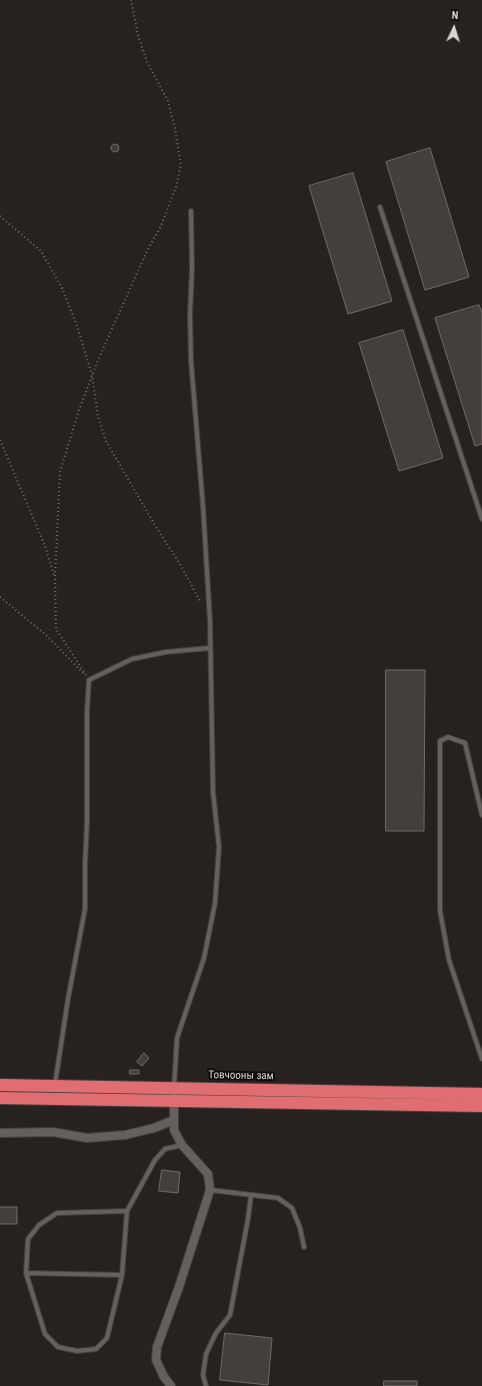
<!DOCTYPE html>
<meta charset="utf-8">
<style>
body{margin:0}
#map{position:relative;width:482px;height:1386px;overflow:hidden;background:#272220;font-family:"Roboto Condensed",sans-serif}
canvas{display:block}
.north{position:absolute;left:434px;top:8px;width:40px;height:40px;-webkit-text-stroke:3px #0e0c0b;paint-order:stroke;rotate:4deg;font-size:11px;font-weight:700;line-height:16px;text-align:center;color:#d8d5d4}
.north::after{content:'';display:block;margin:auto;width:14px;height:18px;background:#d8d5d4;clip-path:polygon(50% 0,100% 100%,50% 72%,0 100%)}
</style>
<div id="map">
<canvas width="482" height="1386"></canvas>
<div class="north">N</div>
</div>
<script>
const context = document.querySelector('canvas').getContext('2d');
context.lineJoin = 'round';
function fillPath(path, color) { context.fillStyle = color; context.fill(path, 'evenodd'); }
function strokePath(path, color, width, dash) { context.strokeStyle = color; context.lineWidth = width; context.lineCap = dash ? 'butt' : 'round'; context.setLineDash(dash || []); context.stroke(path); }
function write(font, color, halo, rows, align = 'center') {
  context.font = font + ' "Roboto Condensed",sans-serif'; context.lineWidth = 4; context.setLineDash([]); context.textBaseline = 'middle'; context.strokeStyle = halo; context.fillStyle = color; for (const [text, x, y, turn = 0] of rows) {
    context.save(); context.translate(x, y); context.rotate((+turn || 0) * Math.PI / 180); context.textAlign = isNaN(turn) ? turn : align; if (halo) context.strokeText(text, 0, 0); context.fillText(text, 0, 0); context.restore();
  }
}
const building = new Path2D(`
 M111 148a4 4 0 1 1 8 0a4 4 0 1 1-8 0Z
 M430,148L469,277L425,290L386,162Z
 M353,173L392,301L348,314L309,186Z
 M479,305L482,313V444L475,446L435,318Z
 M403,330L443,458L399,471L359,343Z
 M386,670H425L424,831H386Z
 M144,1053L149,1058L142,1066L137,1062Z
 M130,1070H139V1074H130Z
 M162,1170L180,1172L178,1193L159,1191Z
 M0,1207H17V1224H0Z
 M225,1333L272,1338L268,1385L220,1380Z
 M384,1381H417V1386H384Z`);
fillPath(building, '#443e3c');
strokePath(building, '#716b69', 1);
const lane = new Path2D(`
 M380,207L482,519
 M482,815L465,743L448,737L440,741V911L449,960L482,1059
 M55,1084L68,999L85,909V864L87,822V711L89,680L132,659L166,652L210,648
 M174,1087L177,1038L204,958L215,903L219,847L213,792L210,621L203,506L191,361L190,314L192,270L191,211
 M210,1190L278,1198L292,1208L300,1228L304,1247
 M127,1211L57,1213L39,1225L28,1239L26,1273L45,1334L58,1347L77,1351L96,1349L107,1338L122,1275L127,1211L155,1160L165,1149L182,1145
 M26,1273L122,1275
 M206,1386L203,1375L206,1354L216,1333L230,1315L248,1219L251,1195`);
const street = new Path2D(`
 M0,1133L53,1132L87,1138L125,1135L154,1128L174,1120
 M171,1386L164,1377L156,1360L157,1347L179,1287L210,1190L208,1174L182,1145L174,1130V1097`);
const highway = new Path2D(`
 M0,1085L482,1094
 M0,1098L482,1106`);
strokePath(lane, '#44403f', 6);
strokePath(street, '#44403f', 10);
strokePath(highway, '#44403f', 14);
strokePath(new Path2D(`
 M0,216L41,251L62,288L77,326L92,375L98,417L106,441L156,527L180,564L201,603
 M0,440L45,546L54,575
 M0,597L46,635L84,674
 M86,675L56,629L55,577L60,472L79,410L98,360L147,251L161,226L176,187L181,165L175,129L168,101L147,62L138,35L131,0`), '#75706f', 2, [1, 3]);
strokePath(lane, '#655f5d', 4);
strokePath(street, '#655f5d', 8);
strokePath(highway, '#e06d71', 12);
write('11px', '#d8d5d4', '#0e0c0b', [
 ["Товчооны зам",241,1076,1]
]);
</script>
